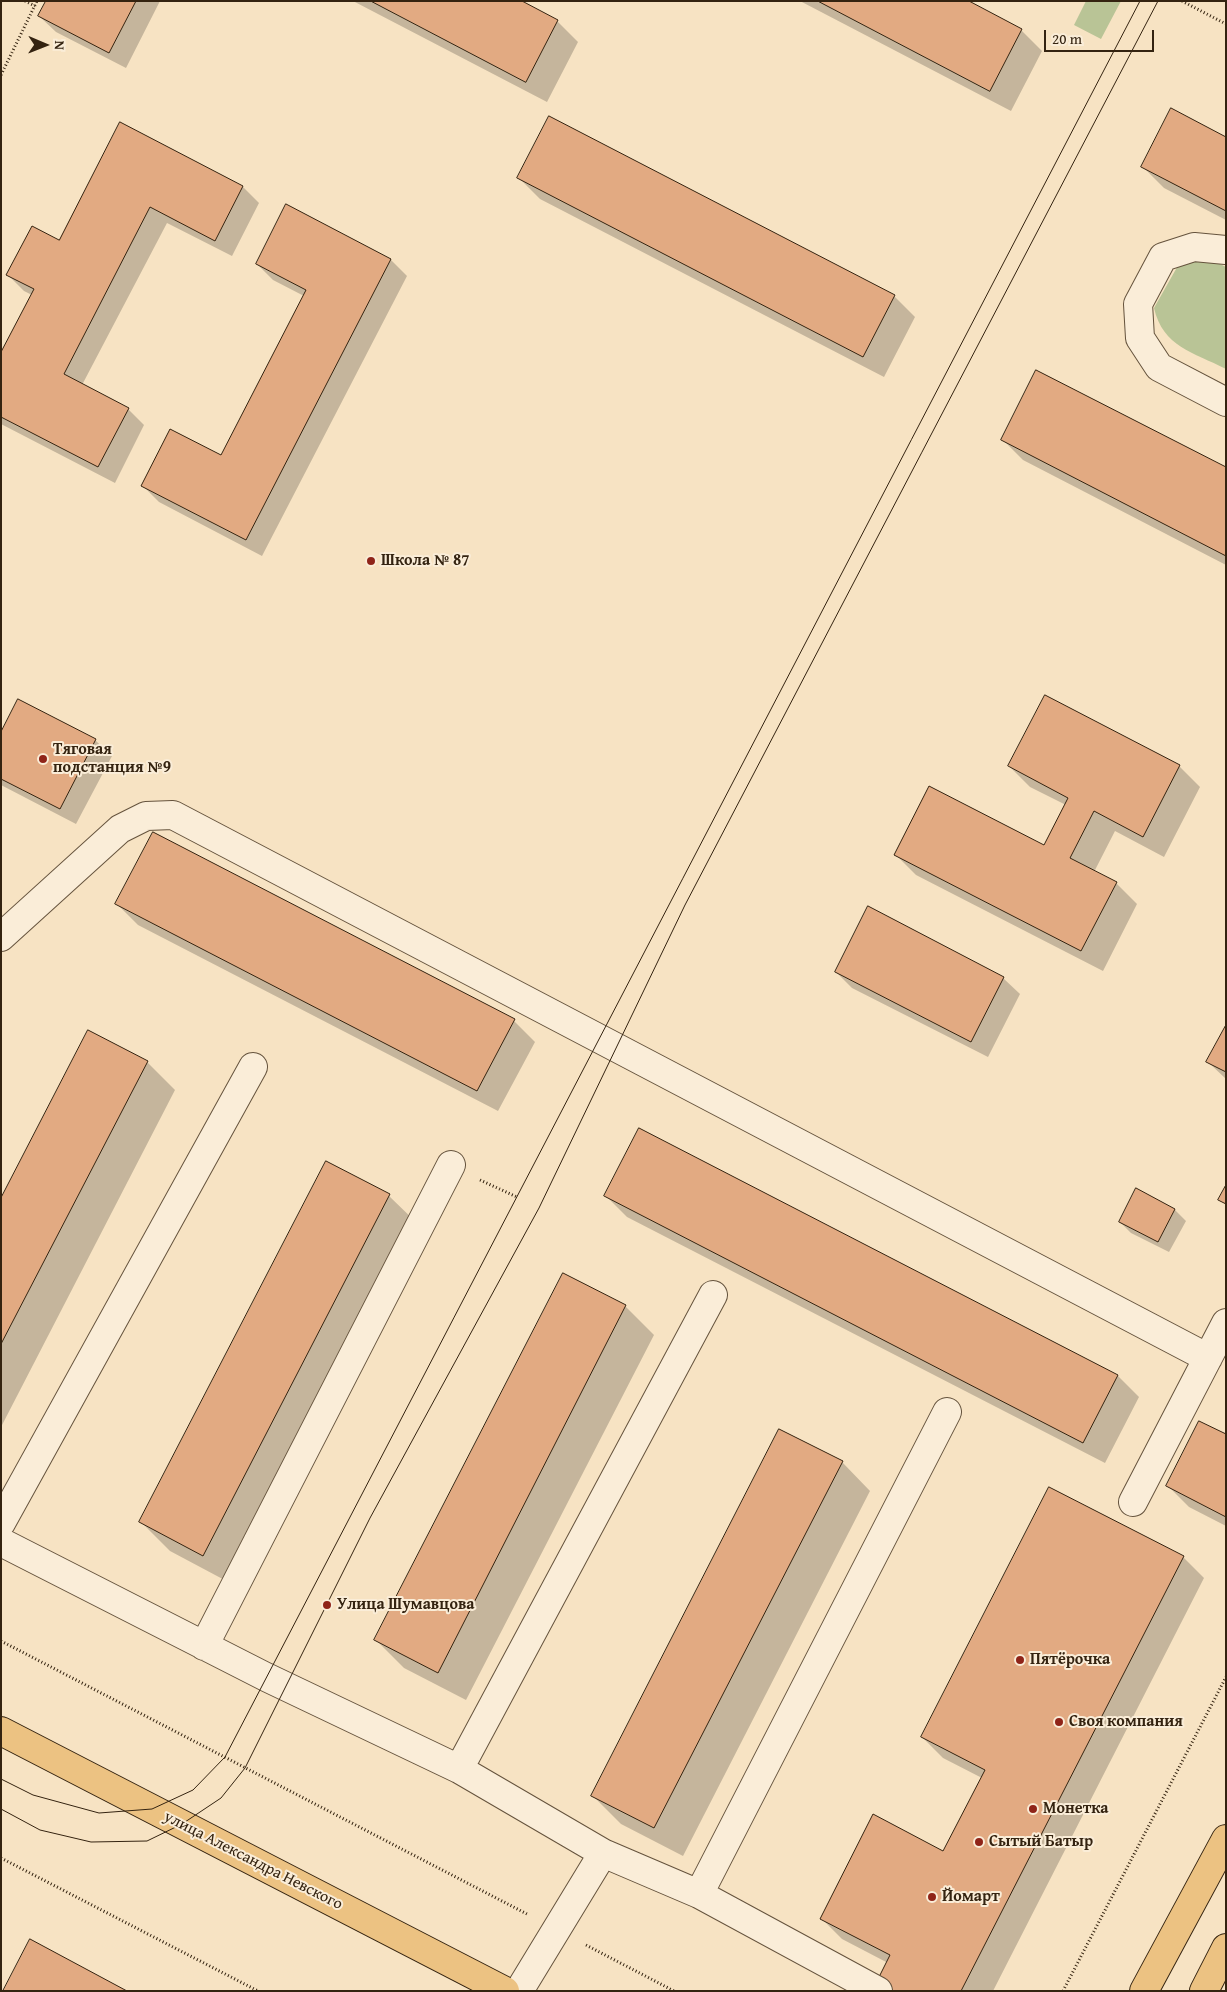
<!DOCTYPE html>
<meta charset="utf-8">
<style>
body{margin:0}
#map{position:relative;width:1227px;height:1992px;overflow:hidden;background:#f7e3c3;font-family:"Gentium Book Plus",serif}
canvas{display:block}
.frame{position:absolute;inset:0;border:2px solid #342310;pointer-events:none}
.north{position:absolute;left:20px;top:20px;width:50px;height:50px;-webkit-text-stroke:4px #faedd8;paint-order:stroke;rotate:91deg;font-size:14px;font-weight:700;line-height:20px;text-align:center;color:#342310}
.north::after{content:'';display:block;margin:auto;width:18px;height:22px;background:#342310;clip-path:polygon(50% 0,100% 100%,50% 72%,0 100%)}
.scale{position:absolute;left:1044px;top:30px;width:110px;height:22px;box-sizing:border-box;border:2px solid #342310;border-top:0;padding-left:6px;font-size:15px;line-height:18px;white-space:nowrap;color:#342310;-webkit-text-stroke:4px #faedd8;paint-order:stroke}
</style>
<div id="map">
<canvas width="1227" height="1992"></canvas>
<div class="frame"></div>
<div class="north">N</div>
<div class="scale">20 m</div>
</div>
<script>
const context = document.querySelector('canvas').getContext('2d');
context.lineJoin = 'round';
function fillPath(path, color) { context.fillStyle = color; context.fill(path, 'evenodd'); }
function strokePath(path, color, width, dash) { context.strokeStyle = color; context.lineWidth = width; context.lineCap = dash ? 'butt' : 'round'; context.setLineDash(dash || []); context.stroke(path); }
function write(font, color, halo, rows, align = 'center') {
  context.font = font + ' "Gentium Book Plus",serif'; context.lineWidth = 4; context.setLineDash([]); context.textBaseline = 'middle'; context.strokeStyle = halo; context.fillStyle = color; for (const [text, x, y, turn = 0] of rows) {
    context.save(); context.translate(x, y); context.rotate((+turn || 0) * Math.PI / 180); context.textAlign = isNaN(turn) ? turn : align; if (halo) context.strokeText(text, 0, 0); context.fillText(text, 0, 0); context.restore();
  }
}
fillPath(new Path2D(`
 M1086,1H1121L1101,39L1074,25Z
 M1202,255L1226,267V369C1193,352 1163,347 1154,308L1180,262Z`), '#b9c496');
fillPath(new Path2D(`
 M47,1H160L126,68L56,32L39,16Z
 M353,1H520L557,21L578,42L547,102Z
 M800,1H966L1021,30L1042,51L1011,111Z
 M120,123L243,187L259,203L232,256L167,223L82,385L128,409L144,425L115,483L1,424V354L32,295L24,291L8,275L59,242Z
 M1226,138V220L1164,188L1143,167Z
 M519,178L894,296L915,317L884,377L540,199Z
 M287,206L391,260L407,276L262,556L159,502L143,486L221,457L304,296L273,280L257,264Z
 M1002,439L1226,469V565L1023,460Z
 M1,734L95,740L112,756L76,824L1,785Z
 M1009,766H1179L1200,787L1164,857L1115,831L1094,872L1116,883L1137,904L1103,971L916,875L895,854L1045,846L1066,805L1030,787Z
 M117,904L514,1021L535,1042L498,1111L138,925Z
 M836,972L1003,978L1020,994L988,1057L852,988Z
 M1226,1027V1079L1208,1062Z
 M147,1062L175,1090L1,1427V1201Z
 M640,1130L1118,1376L1139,1397L1105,1463L627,1217L606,1196Z
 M389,1196L418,1224L232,1584L170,1551L141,1522Z
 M1175,1210L1186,1221L1169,1252L1131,1233L1120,1222Z
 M625,1306L654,1335L466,1700L404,1668L376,1640Z
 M1226,1436V1526L1189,1507L1168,1486Z
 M842,1462L870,1491L683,1856L621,1824L592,1795Z
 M1183,1557L1204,1578L993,1991H885L888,1963L842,1939L821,1918L944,1852L982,1778L943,1758L922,1737Z`), '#0003');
const building = new Path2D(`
 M46,1H136L109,53L38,16Z
 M371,1H522L558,20L526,82Z
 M818,1H969L1022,29L990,91Z
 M1171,108L1226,137V211L1141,167Z
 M549,116L895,295L863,357L517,178Z
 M120,122L243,186L215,241L150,207L64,374L129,408L98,467L1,417V352L34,289L6,275L32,226L59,240Z
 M286,204L391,259L246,540L141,486L170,429L221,455L306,290L256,264Z
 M1036,370L1226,467V556L1001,440Z
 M1045,695L1180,765L1143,837L1094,811L1070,858L1117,882L1081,951L894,855L929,786L1044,845L1068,798L1008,766Z
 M18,699L96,739L60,809L1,779V732Z
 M153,832L515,1019L477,1091L115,904Z
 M868,906L1004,977L971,1042L835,972Z
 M1226,1025V1072L1206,1062Z
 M88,1030L148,1061L1,1344V1198Z
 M639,1128L1118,1375L1083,1443L604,1196Z
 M326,1161L390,1194L203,1556L139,1522Z
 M1226,1185V1204L1218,1200Z
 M1136,1188L1175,1209L1158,1242L1119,1222Z
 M563,1273L626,1305L438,1673L374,1640Z
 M1199,1421L1226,1434V1517L1166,1486Z
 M779,1429L843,1461L654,1828L591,1796Z
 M1049,1487L1184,1556L961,1991H891L876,1983L890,1955L820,1919L873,1814L943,1851L985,1770L921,1737Z
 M30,1939L127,1991H3Z`);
fillPath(building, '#e2aa82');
strokePath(building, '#342310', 1);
const minor = new Path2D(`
 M1226,250L1194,247L1163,257L1138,304L1140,338L1159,367L1226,402
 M1,937L120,829L146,816L173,815L1208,1358
 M1133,1502L1226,1323
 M1,1523L253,1067
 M1,1542L266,1677L459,1769L603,1853L699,1894L878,1991
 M204,1646L451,1165
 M459,1769L713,1295
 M699,1894L947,1412
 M519,1991L603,1853`);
const major = new Path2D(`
 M1,1731L505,1991
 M1144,1991L1226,1839
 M1204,1991L1226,1948`);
strokePath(minor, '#65533d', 30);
strokePath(major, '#342310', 30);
strokePath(new Path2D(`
 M25,1L35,6
 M1182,1L1226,24
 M1,75L37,1
 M480,1180L517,1197
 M1,1641L527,1914
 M1,1858L258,1991
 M586,1945L674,1991
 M1063,1991L1226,1677`), '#342310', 3, [1, 2.5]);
strokePath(minor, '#faedd8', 28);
strokePath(major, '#ecc282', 28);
strokePath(new Path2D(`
 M1,1779L33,1795L99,1813L152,1809L193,1790L225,1757L1140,1
 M1,1809L40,1830L91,1842L147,1841L182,1824L221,1798L245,1768L370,1518L539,1208L685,905L1158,1`), '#342310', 1);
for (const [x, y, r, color] of [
 [371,561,5,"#8f2418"],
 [43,759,5,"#8f2418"],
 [327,1605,5,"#8f2418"],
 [1020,1660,5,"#8f2418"],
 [1059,1722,5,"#8f2418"],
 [1033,1809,5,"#8f2418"],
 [979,1842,5,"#8f2418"],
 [932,1897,5,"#8f2418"]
]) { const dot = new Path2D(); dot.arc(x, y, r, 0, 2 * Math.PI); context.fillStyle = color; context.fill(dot); strokePath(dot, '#faedd8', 2); }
write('bold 16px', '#342310', '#faedd8', [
 ["Школа № 87",381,561],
 ["Тяговая",53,750],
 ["подстанция №9",53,768],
 ["Улица Шумавцова",337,1605],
 ["Пятёрочка",1030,1660],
 ["Своя компания",1069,1722],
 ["Монетка",1043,1809],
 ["Сытый Батыр",989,1842],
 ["Йомарт",942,1897]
], 'left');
write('16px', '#342310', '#faedd8', [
 ["улица Александра Невского",253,1861,27]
]);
</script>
